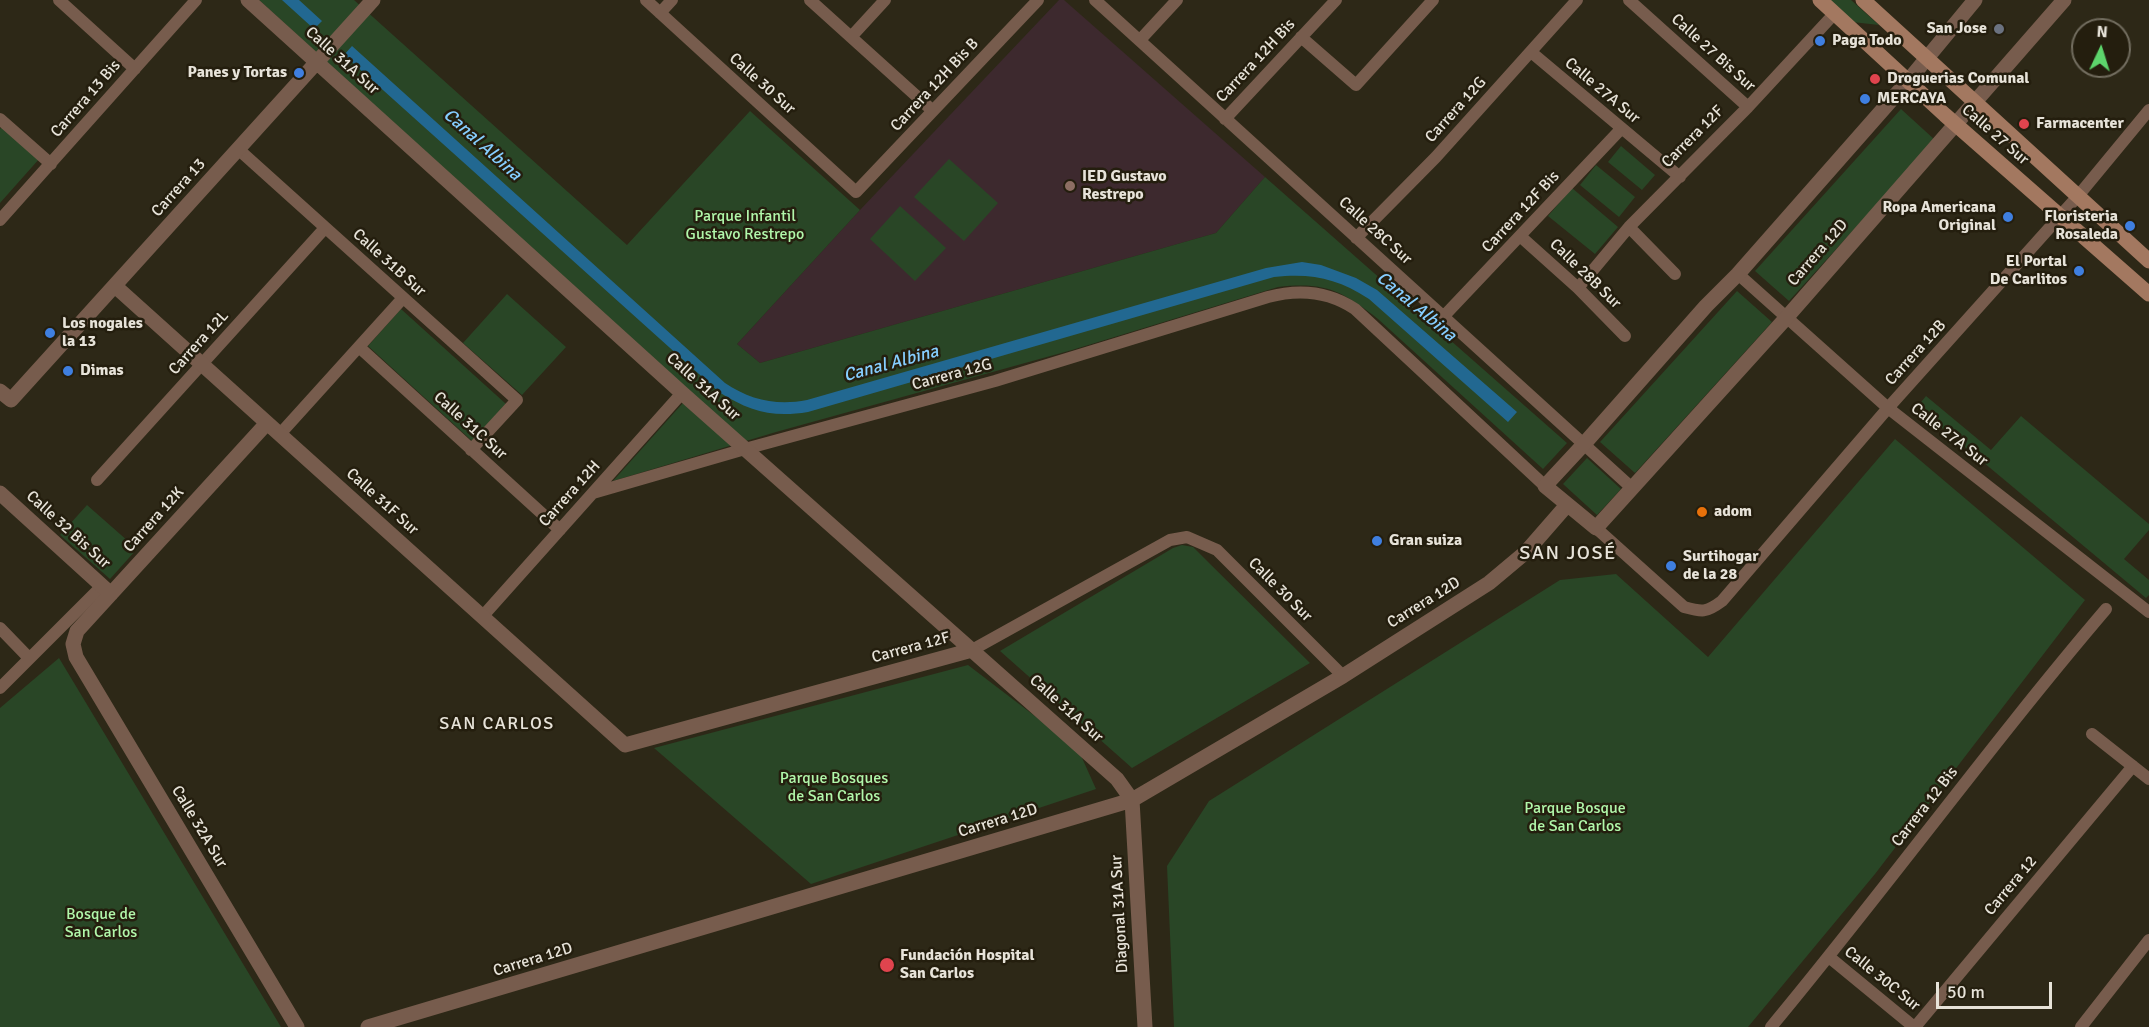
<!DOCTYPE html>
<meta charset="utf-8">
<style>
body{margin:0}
#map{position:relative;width:2149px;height:1027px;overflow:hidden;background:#2d2817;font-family:Signika,sans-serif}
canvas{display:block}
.north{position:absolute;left:2071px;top:18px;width:60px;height:60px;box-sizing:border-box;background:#241e0e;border:2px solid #726d5f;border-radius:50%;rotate:4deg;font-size:16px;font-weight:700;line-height:24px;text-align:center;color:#e7e3d9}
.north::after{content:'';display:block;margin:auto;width:21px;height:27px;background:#5dd56c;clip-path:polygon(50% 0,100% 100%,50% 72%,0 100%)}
.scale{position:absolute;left:1936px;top:982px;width:116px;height:27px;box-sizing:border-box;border:3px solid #e7e3d9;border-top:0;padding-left:8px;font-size:18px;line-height:21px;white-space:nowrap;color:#e7e3d9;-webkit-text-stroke:4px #241e0e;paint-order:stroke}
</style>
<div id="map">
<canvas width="2149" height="1027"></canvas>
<div class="north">N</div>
<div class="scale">50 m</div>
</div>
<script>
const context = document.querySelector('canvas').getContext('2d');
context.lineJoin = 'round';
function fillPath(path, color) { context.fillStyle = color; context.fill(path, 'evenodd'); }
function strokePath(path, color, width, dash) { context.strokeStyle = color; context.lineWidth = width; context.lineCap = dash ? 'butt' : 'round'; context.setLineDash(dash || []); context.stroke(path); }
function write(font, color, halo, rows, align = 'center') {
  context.font = font + ' Signika,sans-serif'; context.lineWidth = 5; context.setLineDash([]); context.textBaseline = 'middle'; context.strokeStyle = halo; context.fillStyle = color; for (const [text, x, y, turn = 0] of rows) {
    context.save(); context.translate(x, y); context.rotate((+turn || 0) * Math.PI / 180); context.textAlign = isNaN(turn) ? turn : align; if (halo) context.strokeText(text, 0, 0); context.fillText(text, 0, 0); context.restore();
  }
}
fillPath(new Path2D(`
 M1059,0H1064L1265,177L1216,233L760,363L737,344L860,210Z`), '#3d292e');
fillPath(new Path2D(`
 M259,0H354L627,245L750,111L860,210L737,344L760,363L1216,233L1265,177L1567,443L1543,469L1378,319C1341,290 1325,282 1278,287L1072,350L776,432L613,481L691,394Z
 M1827,0H1851L1879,25L1852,22Z
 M1901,109L1935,140L1789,301L1755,271Z
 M3,125L40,158L0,203V129Z
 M1621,146L1655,175L1642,190L1608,162Z
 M949,159L998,203L964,241L914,197Z
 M1596,165L1635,197L1619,217L1580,185Z
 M1572,188L1618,227L1595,254L1548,216Z
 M900,206L946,248L915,281L870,239Z
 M1737,291L1772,322L1635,473L1600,442Z
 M507,294L566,347L522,395L463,343Z
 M401,309L506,404L472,441L368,346Z
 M1926,396L1991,450L2021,416L2149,524V530L2124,559L2149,580V595L2146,598L1917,407Z
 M1895,439L2085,600L1875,874L1748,1027H1174L1167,866L1209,801L1560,580L1616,574L1708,657Z
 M1587,458L1621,489L1597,515L1563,484Z
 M87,505L137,549L110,579L60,535Z
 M1182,545L1193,547L1310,663L1132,768L1000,651L1173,548Z
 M59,658L281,1027H0V708Z
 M968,665L1078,749L1096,789L811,884L654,748Z`), '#294626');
fillPath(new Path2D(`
 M282,0H299L322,21L314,29Z
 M352,46L725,383C750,400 777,406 807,400L1266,268L1302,262L1321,265L1356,278L1377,290L1517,412L1508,422L1369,299C1337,278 1311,273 1274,277L808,412C772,418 749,411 719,392L344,55Z`), '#226891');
strokePath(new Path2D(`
 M59,0L135,69
 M646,0L856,192L1038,0
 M810,0L933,111
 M1095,0L1632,488
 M1629,0L1748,107
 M660,13L672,0
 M851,37L885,0
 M1301,37L1356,85L1433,0
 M1140,40L1177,0
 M1531,52L1680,177
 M0,119L51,164
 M1225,119L1336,0
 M238,149L517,400L471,450
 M0,220L196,0
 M1629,227L1675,274
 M1520,236L1578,288L1625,336
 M1356,238L1436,157L1577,0
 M1738,274L1888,408L2149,612
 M1578,288L1629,227L1748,107L1835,13
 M1444,316L1621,129
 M359,347L560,530
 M280,434L403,298
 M97,480L325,228
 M593,493L745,449L995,381L1268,297C1298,289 1328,291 1355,309L1545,486
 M1596,528L1684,607C1702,612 1706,613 1722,601L1888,408L2078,196L2149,110
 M482,617L682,393
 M0,628L29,658
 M972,650L1170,540L1187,537L1217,550L1343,676
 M0,688L102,586
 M2092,734L2149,779
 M1829,957L1914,1027
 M1771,1027C1885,890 1990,745 2106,609
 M1915,1027L2133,766
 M2081,1027L2149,940`), '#775c4d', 12);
strokePath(new Path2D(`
 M248,0L682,393L1117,779L1132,800
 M1975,0L1908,81L1738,274L1706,306L1584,444L1545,486L1596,528L1787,317L2064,0
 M115,286L625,745L972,650
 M0,391L11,400L373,0
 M267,423L77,631L73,644L76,657L297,1027
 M0,493L111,594
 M1132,800L1145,1027
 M368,1027L1132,800L1343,676L1489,583L1526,552L1567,505`), '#775c4d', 15);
strokePath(new Path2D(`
 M1820,0L1945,115L2149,294
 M1863,0L2149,261`), '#a37860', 15);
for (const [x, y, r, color] of [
 [1999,29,6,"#6b7280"],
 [1820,41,6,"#3f7fe0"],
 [299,73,6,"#3f7fe0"],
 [1875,79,6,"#e0444e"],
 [1865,99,6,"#3f7fe0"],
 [2024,124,6,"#e0444e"],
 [1070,186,6,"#8d6e63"],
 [2008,217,6,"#3f7fe0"],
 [2130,226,6,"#3f7fe0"],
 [2079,271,6,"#3f7fe0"],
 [50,333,6,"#3f7fe0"],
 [68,371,6,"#3f7fe0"],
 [1702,512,6,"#e8710a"],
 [1377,541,6,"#3f7fe0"],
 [1671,566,6,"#3f7fe0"],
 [887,965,8,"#e0444e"]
]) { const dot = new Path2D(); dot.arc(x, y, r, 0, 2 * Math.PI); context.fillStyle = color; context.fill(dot); strokePath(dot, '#241e0e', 2); }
write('bold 16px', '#e7e3d9', '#241e0e', [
 ["San Jose",1987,29,"right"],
 ["Paga Todo",1832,41],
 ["Panes y Tortas",287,73,"right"],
 ["Droguerias Comunal",1887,79],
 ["MERCAYA",1877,99],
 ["Farmacenter",2036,124],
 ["IED Gustavo",1082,177],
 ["Restrepo",1082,195],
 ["Ropa Americana",1996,208,"right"],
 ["Original",1996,226,"right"],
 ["Floristeria",2118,217,"right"],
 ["Rosaleda",2118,235,"right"],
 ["El Portal",2067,262,"right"],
 ["De Carlitos",2067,280,"right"],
 ["Los nogales",62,324],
 ["la 13",62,342],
 ["Dimas",80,371],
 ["adom",1714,512],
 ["Gran suiza",1389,541],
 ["Surtihogar",1683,557],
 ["de la 28",1683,575],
 ["Fundación Hospital",900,956],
 ["San Carlos",900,974]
], 'left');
write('16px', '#e7e3d9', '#241e0e', [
 ["Calle 27 Bis Sur",1713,53,42],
 ["Calle 31A Sur",342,61,42],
 ["Carrera 12H Bis",1256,61,-47],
 ["Calle 30 Sur",762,84,42],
 ["Carrera 12H Bis B",935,85,-47],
 ["Calle 27A Sur",1602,91,40],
 ["Carrera 13 Bis",86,99,-49],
 ["Carrera 12G",1456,110,-48],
 ["Calle 27 Sur",1995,135,41],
 ["Carrera 12F",1693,137,-45],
 ["Carrera 13",179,188,-48],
 ["Carrera 12F Bis",1521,212,-47],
 ["Calle 28C Sur",1375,231,42],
 ["Carrera 12D",1818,253,-49],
 ["Calle 31B Sur",389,263,42],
 ["Calle 28B Sur",1585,274,44],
 ["Carrera 12L",199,343,-48],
 ["Carrera 12B",1916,353,-48],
 ["Carrera 12G",952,375,-15],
 ["Calle 31A Sur",703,387,42],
 ["Calle 31C Sur",470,426,42],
 ["Calle 27A Sur",1949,435,38],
 ["Carrera 12H",570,494,-48],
 ["Calle 31F Sur",382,502,42],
 ["Carrera 12K",154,520,-48],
 ["Calle 32 Bis Sur",68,530,42],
 ["Calle 30 Sur",1280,590,45],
 ["Carrera 12D",1424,603,-32],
 ["Carrera 12F",911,648,-15],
 ["Calle 31A Sur",1066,709,42],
 ["Carrera 12 Bis",1925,807,-52],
 ["Carrera 12D",998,821,-17],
 ["Calle 32A Sur",199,827,59],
 ["Carrera 12",2011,886,-50],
 ["Diagonal 31A Sur",1120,914,-93],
 ["Carrera 12D",533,960,-17],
 ["Calle 30C Sur",1882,979,39]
]);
write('16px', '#b1f7aa', '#241e0e', [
 ["Parque Infantil",745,217],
 ["Gustavo Restrepo",745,235],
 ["Parque Bosques",834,779],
 ["de San Carlos",834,797],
 ["Parque Bosque",1575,809],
 ["de San Carlos",1575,827],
 ["Bosque de",101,915],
 ["San Carlos",101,933]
]);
write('italic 18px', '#86ceff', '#241e0e', [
 ["Canal Albina",482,145,42],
 ["Canal Albina",1416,307,40],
 ["Canal Albina",891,364,-15]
]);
context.letterSpacing = '1.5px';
write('18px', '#e7e3d9', '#241e0e', [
 ["SAN CARLOS",497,724]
]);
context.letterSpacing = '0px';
context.letterSpacing = '1.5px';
write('20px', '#e7e3d9', '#241e0e', [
 ["SAN JOSÉ",1568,554]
]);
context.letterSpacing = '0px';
</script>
